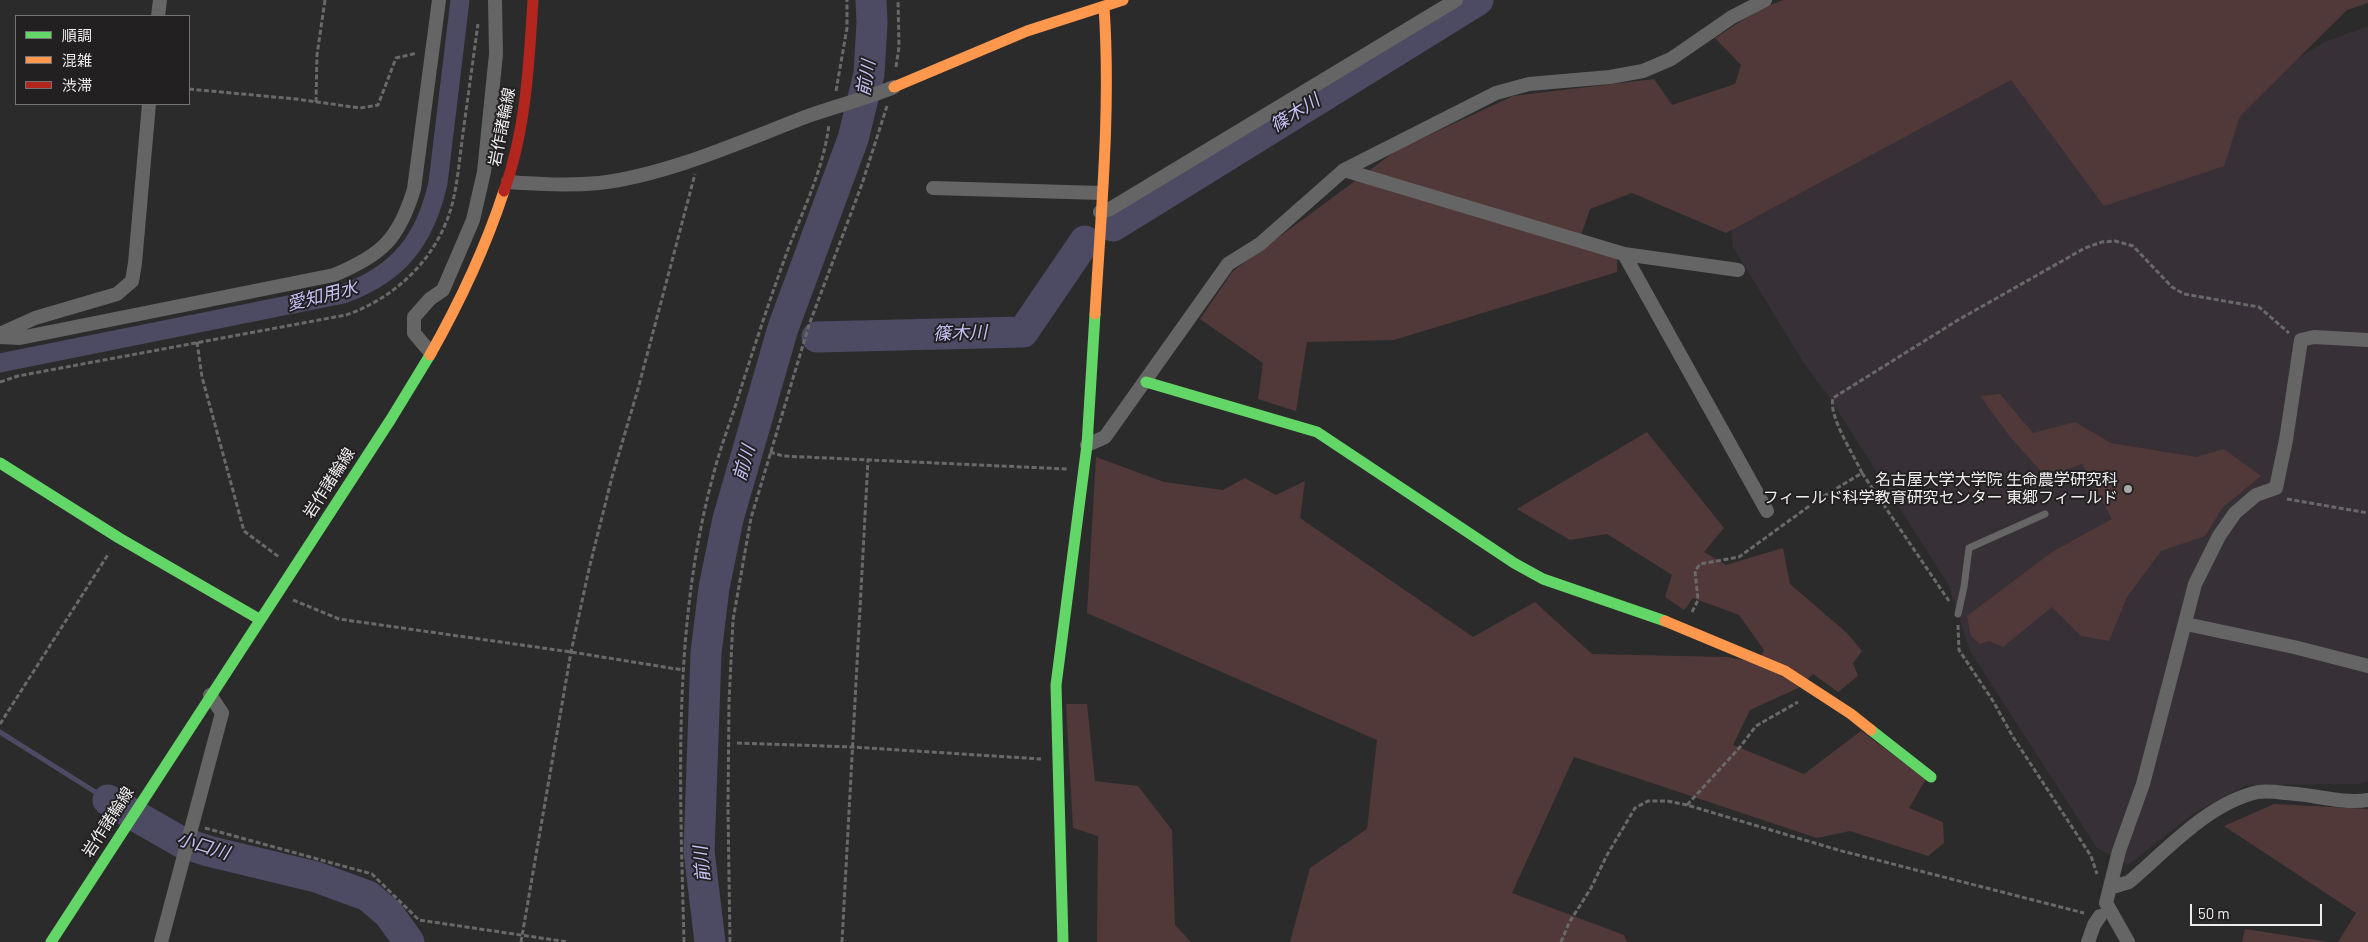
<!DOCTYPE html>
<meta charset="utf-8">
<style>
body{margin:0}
#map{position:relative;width:2368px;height:942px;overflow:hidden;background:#2c2b2c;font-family:Barlow,"Noto Sans JP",sans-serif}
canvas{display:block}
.legend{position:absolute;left:15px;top:15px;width:175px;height:90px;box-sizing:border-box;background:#232022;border:1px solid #747273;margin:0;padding:6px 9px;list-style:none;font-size:15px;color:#eeeced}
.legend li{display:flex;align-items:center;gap:10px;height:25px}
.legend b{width:25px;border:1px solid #747273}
.scale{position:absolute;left:2190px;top:904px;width:132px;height:22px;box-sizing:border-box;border:2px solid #eeeced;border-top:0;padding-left:6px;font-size:15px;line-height:18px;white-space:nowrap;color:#eeeced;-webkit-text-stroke:4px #232022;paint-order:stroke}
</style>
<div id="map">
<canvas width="2368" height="942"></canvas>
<ul class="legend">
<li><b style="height:6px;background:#63d668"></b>順調</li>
<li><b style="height:6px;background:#ff974d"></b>混雑</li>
<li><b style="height:6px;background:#b3261e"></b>渋滞</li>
</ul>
<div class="scale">50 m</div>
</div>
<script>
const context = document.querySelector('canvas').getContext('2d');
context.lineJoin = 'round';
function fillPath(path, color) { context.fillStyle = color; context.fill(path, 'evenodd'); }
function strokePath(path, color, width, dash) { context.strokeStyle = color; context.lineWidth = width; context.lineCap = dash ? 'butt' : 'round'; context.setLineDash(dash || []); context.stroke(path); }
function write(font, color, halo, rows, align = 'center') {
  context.font = font + ' Barlow,"Noto Sans JP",sans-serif'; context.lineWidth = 4; context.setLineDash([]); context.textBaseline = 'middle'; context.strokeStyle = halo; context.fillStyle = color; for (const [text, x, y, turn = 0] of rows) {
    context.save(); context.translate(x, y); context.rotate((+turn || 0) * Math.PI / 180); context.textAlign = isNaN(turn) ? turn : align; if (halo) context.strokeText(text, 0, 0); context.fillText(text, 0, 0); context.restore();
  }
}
fillPath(new Path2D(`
 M2368,26V781L2359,784L2246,785L2193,814L2128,865L2097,848L1970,651L1948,584L1827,394L1805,365L1733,247L1729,199L1981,57L2030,94L2276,71L2325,42Z`), '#373036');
fillPath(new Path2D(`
 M1783,0H2368V3L2347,10L2240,116L2224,166L2104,206L2011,80L1726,233L1632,193L1590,209L1578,244L1617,255V272L1394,340L1307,342L1296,411L1258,399L1263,363L1200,319L1233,271L1397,150L1513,96L1654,79L1672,105L1735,84L1741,65L1715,38L1758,10Z
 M2000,394L2033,433L2075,422L2111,443L2196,457L2224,449L2261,476L2223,507L2205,536L2161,551L2127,597L2109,641L2081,636L2052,607L2003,647L1989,641L1980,644L1971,636L1967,616L2052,552L2112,519L2082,464L2046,477L2011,438L1980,396Z
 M1647,432L1724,528L1704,552L1726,565L1783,548L1790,584L1847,633L1862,651L1853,663L1858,676L1838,692L1813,674L1798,688L1750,710L1733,745L1804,774L1861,731L1926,779L1909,808L1943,822L1944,843L1928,856L1850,831L1817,838L1574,757L1512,893L1624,935L1627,942H1290L1310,868L1367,829L1377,740L1087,613L1096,457L1164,482L1223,490L1245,478L1276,495L1305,481L1300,518L1473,637L1535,602L1592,654L1727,657L1758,663L1764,650L1739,615L1693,598L1684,610L1665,597L1672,575L1607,534L1570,540L1517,509Z
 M1066,704H1087L1095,781L1138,786L1172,830L1175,925L1191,942H1097L1098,836L1073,828Z
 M2274,804L2368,809V942H2338L2356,913L2224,826Z
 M2245,929L2329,942H2242Z`), '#503938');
strokePath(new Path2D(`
 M0,732L108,800`), '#4d4b63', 5);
strokePath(new Path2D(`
 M0,363L343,294C399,274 425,240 438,183L460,0`), '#4d4b63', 19);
strokePath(new Path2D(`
 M1113,226L1478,0
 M817,337L1023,332L1085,241
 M108,800L181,842L208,851L316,877L368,896L389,914L409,942
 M710,942L699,851L706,653L714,588L728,519L783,328L853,139L869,74L872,23L871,0`), '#4d4b63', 31);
strokePath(new Path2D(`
 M896,67L899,47L898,0
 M189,89L296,99L360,108L378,105L396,58L417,53
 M836,91L847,28V0
 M316,102L317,55L325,0
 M197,342L202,377L244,531L279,557
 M0,382L18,376L346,315C398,297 440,255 453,201C458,179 460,155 463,133C468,97 473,60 478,24
 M770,452L783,456L1067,469
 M1862,473L1949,601
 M2287,499L2368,513
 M293,600L339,619L571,652L683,670
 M1692,612L1698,600L1695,571L1700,564L1739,557L1819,499L1862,473C1854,455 1828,416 1833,398L1958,320L2085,248L2102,242L2115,241L2133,246L2172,287L2184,294L2259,307L2289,333
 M1958,625L1959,650L1993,701L2013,737L2091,856L2097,874
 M0,724L109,553
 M737,743L852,747L1041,759
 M1687,805L1740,747L1756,726L1798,702
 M205,828L372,874L419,920L568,942
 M521,942L571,652L589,569L612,477L638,389L695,174
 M684,942C680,786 672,628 713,476C719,452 728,428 736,404C752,353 769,302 787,252C803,210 824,168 829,124
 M730,942L728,808L729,702L733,620L751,518L809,325L862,184L887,106
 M842,942L868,460
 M1561,942L1569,923L1591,888L1607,855L1635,808L1648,801H1667L1687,805L1838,850L2084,913`), '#696969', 3, [5, 2.5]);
strokePath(new Path2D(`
 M1958,614L1964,587L1969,548L2045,514`), '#656565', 7);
strokePath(new Path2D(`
 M158,16L160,0
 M1344,170L1624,254L1738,270
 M508,182C538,184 568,186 599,183C668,175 742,141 808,116C836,106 865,99 894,87
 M933,188L1101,193
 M1100,212L1110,209L1456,0
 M1624,254L1767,511
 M0,334L35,318L117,294L132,281L135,263L149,104
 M0,337L20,338L334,275C382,255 399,239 414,189L439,0
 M430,352L414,333V317L430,299L443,290L473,220L484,172L496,54L495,0
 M1087,445L1105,437L1228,264L1260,244L1344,170L1496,93L1529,84L1610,77L1643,71L1671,59L1732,17L1765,0
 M2186,624L2294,647L2368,666
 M2116,886L2129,882C2167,850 2208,803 2258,792C2267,791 2277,792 2285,793C2313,794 2341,804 2368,800
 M161,942L222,713L210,695
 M2088,942L2094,925L2100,916
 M2128,942L2106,903L2119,851L2143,784L2195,584L2219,536L2235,513L2256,495L2276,488L2286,440L2301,340L2314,337L2368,340`), '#656565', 14);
strokePath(new Path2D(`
 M1146,382L1317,432L1514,563L1543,579L1665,621
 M0,463L119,538L259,619
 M1871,730L1931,777
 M51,942L391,419L430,355
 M1063,942L1056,685L1087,445L1095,314`), '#63d668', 11);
strokePath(new Path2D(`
 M894,87L1027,31L1123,0
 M1095,314C1101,212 1111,109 1104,7
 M430,355C460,302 485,249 504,191
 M1665,621L1785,671L1851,714L1871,730`), '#ff974d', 11);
strokePath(new Path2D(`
 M504,191C526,130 529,64 533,0`), '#b3261e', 11);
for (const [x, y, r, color] of [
 [2128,489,5,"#aaa8a9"]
]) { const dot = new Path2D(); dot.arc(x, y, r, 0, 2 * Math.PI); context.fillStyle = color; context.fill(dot); strokePath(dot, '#232022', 2); }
write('16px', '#eeeced', '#232022', [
 ["岩作諸輪線",502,127,-79],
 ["岩作諸輪線",329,483,-57],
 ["岩作諸輪線",108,822,-57]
]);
write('16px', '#eeeced', '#232022', [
 ["名古屋大学大学院 生命農学研究科",2118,480],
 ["フィールド科学教育研究センター 東郷フィールド",2118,498]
], 'right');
write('italic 18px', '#c4c1f5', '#232022', [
 ["前川",866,78,-81],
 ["篠木川",1295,113,-32],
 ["愛知用水",322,296,-14],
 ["篠木川",960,333,-2],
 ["前川",744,463,-74],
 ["小口川",203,846,17],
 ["前川",702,864,-95]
]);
</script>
